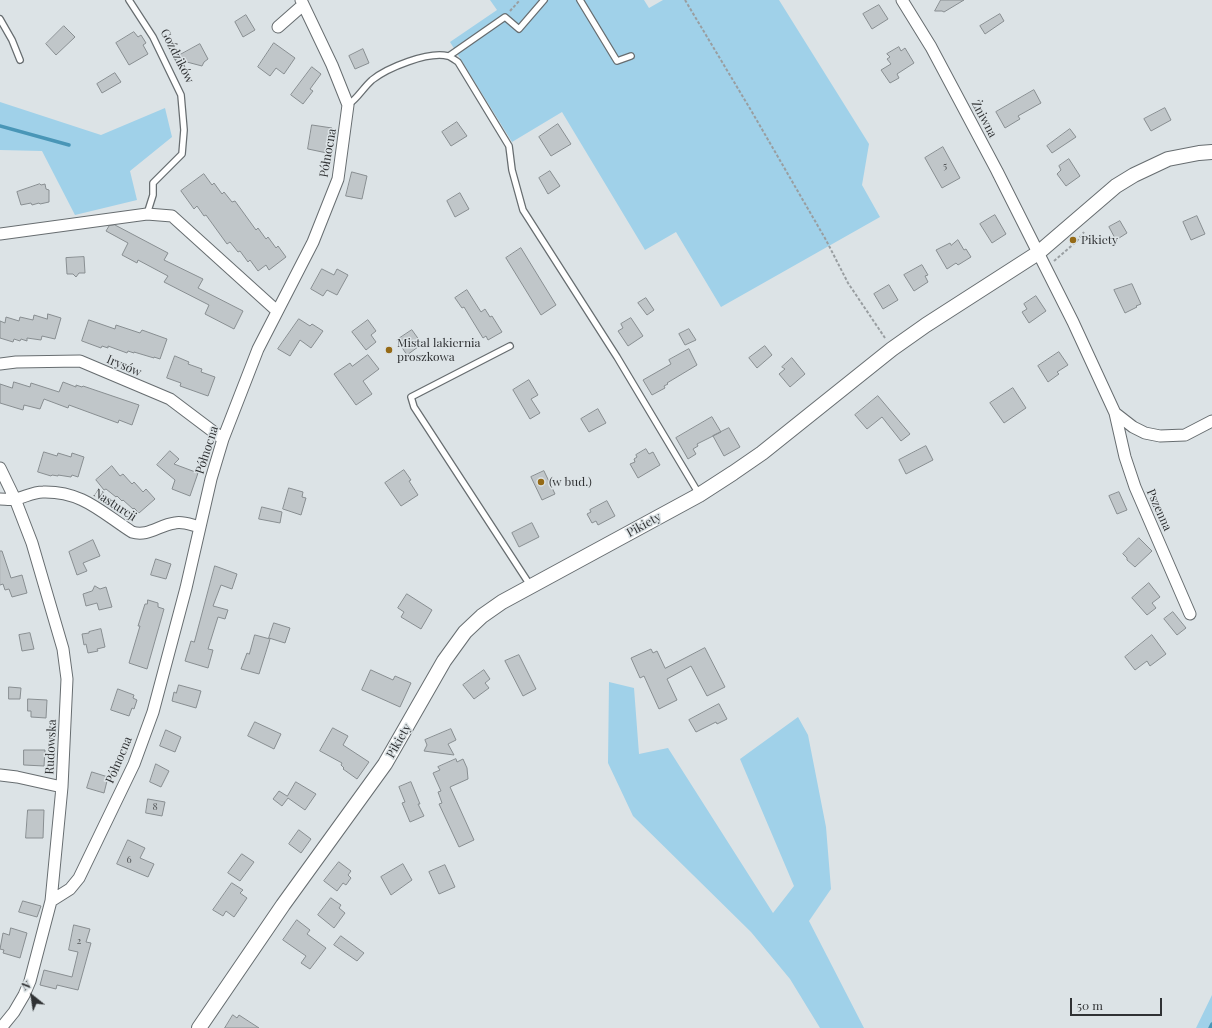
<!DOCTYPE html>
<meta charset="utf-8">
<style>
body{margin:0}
#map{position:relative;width:1212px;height:1028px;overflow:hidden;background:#dce3e6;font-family:"Playfair Display",serif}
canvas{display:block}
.north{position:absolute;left:12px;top:976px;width:40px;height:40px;-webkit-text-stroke:3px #dce3e6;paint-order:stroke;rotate:330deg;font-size:11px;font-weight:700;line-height:16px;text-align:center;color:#303234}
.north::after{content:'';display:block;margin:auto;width:14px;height:18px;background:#303234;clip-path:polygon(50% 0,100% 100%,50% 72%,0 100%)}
.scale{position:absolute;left:1070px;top:998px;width:92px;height:18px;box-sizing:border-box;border:2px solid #303234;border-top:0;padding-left:5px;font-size:12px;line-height:14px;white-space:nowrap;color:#303234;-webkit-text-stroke:3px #dce3e6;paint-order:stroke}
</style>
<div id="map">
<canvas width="1212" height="1028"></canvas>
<div class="north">N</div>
<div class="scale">50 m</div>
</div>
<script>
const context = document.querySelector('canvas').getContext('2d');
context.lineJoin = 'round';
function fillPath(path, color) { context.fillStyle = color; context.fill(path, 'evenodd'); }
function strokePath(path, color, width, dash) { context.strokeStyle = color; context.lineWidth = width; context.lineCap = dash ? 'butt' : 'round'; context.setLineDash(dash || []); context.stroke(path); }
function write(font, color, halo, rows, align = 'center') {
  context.font = font + ' "Playfair Display",serif'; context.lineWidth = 3; context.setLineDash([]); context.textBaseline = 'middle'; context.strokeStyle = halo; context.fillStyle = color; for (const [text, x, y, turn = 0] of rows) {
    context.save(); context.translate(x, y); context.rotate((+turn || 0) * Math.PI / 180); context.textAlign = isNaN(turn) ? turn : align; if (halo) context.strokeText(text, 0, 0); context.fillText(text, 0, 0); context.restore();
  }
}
fillPath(new Path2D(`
 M490,0H644L649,8L663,0H779L869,144L862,185L880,217L721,307L676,232L645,250L562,112L512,142L450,42L497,10Z
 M0,102L101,135L165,108L172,137L130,171L137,200L75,215L42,151L0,150Z
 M609,682L634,688L639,754L668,748L773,913L794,886L740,759L798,717L808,735L826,827L831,889L809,921L864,1028H820L790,979L751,932L633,816L608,763Z
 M1212,995V1028H1196Z`), '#a0d1e9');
strokePath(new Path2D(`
 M0,126L69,145
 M1210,1028L1212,1024`), '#4996b7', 3.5);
const building = new Path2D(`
 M941,0H964L944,12L942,11H935Z
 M879,5L888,19L872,29L863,14Z
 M1000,14L1004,21L985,34L980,26Z
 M246,15L255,30L243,37L235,22Z
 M64,26L75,37L56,55L46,44Z
 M134,32L138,37L141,35L146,43L143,45L148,54L129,65L116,43Z
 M274,43L295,58L284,74L276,68L270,76L258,67Z
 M200,44L208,59L204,62L202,66L183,61L180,55Z
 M899,47L901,51L905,48L914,63L897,74L899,78L890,83L881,70L891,64L887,59L890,57L887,54Z
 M363,49L369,63L355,69L349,56Z
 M312,67L321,74L310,89L313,91L303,104L291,95Z
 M115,73L121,82L102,93L97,84Z
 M1034,90L1041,103L1018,116L1020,119L1005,128L996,112Z
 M1165,108L1171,120L1151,131L1144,119Z
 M457,122L467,136L451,146L442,132Z
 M558,124L571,144L551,156L539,137Z
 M312,125L332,128L327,153L308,149Z
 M1070,129L1076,137L1052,153L1047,146Z
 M943,147L960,178L942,188L925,158Z
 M1069,159L1080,176L1066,186L1057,174L1061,170L1059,166Z
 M550,171L560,186L548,194L539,178Z
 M352,172L367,176L362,199L346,196Z
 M204,174L212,185L214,183L222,194L224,192L232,202L235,201L256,230L258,228L266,239L268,237L276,248L278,246L286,257L269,270L266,265L258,271L250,260L248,262L240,251L238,252L230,242L227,244L206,215L204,216L197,206L194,209L181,191Z
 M40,184L41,185L45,184L46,189L49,190V202L40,204L39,203L32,205L31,203L21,205L17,192Z
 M460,193L469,209L455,217L447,201Z
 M995,215L1006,234L992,243L980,224Z
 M1197,216L1205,234L1191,240L1183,222Z
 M1120,221L1127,233L1116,240L1109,227Z
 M115,225L168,253L164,260L203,279L198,288L243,311L234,329L205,314L209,305L164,282L168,276L138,260L137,263L122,255L128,243L106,231L109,226Z
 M958,240L964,250L966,249L971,257L958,265L956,263L947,269L936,250L950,243L951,245Z
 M521,248L556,305L541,315L506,258Z
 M84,257L85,273H79L76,277L73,274H67L66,258Z
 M922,265L928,275L925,276L928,282L914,291L904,275Z
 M322,269L334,275L337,269L348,275L337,295L327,290L323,296L311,289Z
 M1132,284L1141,304L1136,306L1137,307L1125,313L1114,290Z
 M889,285L898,300L883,309L874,294Z
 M467,290L481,312L485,309L490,317L492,316L502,332L488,340L486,336L483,338L464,307L462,308L455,298Z
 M1036,296L1046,311L1029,323L1022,312L1027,309L1024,304Z
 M646,298L654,310L647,315L638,303Z
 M48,314L61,318L55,339L42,336L41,340L27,338V341L21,339L20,341L14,339L13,342L0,338V321L5,323L6,317L19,321L20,317L33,320L34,315L47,319Z
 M631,318L643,336L628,346L618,331L623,328L621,324Z
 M299,319L310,326L312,324L323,331L311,348L300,340L290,356L278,349Z
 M89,320L115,329L116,325L140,333L142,330L167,339L160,359L154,357V358L134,352V353L128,351L127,353L108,346V348L102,346L101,348L82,341Z
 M368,320L376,331L371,335L376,342L366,350L352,332Z
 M689,329L696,340L685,345L679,334Z
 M412,330L422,344L407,355L397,340Z
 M765,346L772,355L757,368L749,358Z
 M689,349L697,365L667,383L668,384L664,386L665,388L652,395L643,380L671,364L669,360Z
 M1059,352L1068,365L1057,372L1059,374L1048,382L1038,366Z
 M368,355L379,369L363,381L372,394L356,405L334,374L350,363L352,366Z
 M175,356L189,362L188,364L202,369L201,372L215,377L208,396L180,386L181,383L167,378Z
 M792,358L805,374L790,387L779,374L785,369L782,367Z
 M529,380L538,395L531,399L540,413L530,419L513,390Z
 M14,382L30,387L31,383L59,392L63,382L76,387V385L82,387L83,386L139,405L132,425L119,420L118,423L69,405L68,408L44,399L40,409L24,405L23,410L0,403V384L12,388Z
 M1013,388L1026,408L1004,423L990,403Z
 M878,396L910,434L901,441L882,417L867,429L855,415Z
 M598,409L606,423L589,432L581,419Z
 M712,417L721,432L697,444L698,446L693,449L696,454L688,459L676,438Z
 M729,428L740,447L724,456L713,436Z
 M926,446L933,460L906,474L899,460Z
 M646,449L649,454L653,452L660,465L638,478L630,464L635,462L634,459L637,457L636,455Z
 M170,451L179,459L174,464L198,473L190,496L172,489L175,480L157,465Z
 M44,452L57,456L58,453L71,457L72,453L84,457L78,477L72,475L71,477L58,475V476L52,475L51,476L38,472Z
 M112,466L120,476L123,474L132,484L134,482L143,492L146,489L155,499L139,513L134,508L133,509L123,500L122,501L117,496L116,497L106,489L104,490L96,480Z
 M404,470L411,480L409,481L418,495L401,506L385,483Z
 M544,471L555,494L542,500L531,477Z
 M289,488L303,492L302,497L306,498L301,515L283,509Z
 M1119,492L1127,510L1117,514L1109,496Z
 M607,501L615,516L598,525L596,521L592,523L587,514L591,512L590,510Z
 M262,507L282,512L280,523L259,519Z
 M532,523L539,537L519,547L512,533Z
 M1139,538L1152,551L1135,567L1127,560V558L1123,554Z
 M93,540L100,556L83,563L87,571L77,575L69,552Z
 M0,551H2L11,578L22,575L27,593L12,597L9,589L5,590L3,584L0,585Z
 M156,559L171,564L166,579L151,575Z
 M215,566L237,574L232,589L221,585L213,606L228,610L225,619L218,617L208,649L213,650L208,668L185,661L191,641L194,642Z
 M1149,583L1160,597L1152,603L1156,608L1147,615L1132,598Z
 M95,586L100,589L106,587L112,607L99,610L97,603L86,606L83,594L92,591Z
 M407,594L432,610L421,629L401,617L404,612L398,608Z
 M148,600L158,603V607L164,609L147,669L129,663L140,626H138L145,604H147Z
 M1173,612L1186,628L1177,635L1164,619Z
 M274,623L290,628L285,643L269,638Z
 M101,629L105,647L97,649L98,651L88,653L86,644L84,645L82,634L89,633V632Z
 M30,633L34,649L22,651L19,635Z
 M255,635L270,639L259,674L241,669L247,653L249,654Z
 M1152,635L1166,654L1150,666L1147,661L1135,670L1125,657Z
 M705,648L725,687L707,696L691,666L667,679L677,700L659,709L644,676L640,678L631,658L651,649L653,653L657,651L665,668Z
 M519,655L536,689L523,696L505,661Z
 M371,670L393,680L395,676L411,683L400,707L362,690Z
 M484,670L490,679L485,683L489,688L474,699L463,685Z
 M179,685L201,691L196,708L172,701L174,692L176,693Z
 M9,687L21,688L20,699H9Z
 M118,689L134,695L133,698L137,700L134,709L132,708L129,716L111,710Z
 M28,699L47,700L46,718L31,717V711H28Z
 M719,704L727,719L717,724L716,722L696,732L689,720Z
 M255,722L281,734L274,749L248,736Z
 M333,728L348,736L343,745L369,762L357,779L343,769L344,768L341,765L342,763L320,751Z
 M451,729L456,740L448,744L454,755L424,751L427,745L425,740Z
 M166,730L181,737L175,752L160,746Z
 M24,750H45L44,766L24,765Z
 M456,759L457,762L463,759L467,768L468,779L450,787L474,840L459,847L439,804L442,803L438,792L441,791L433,773L440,770L438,767Z
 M156,764L169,771L161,787L150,782Z
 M92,772L108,777L104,793L87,788Z
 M296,782L316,794L305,810L288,798L282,806L273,799L279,791L287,796Z
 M411,782L420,804H418L424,816L410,822L402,803L405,802L399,787Z
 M148,799L165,802L162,816L146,813Z
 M28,810H44L43,838H26Z
 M299,830L311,839L301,853L289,844Z
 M128,840L145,848L140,858L154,864L148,877L117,864Z
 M242,854L254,862L240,881L228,873Z
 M339,862L351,871L348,875L351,878L346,885L343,883L337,891L324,881Z
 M403,864L412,880L391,895L381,877Z
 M445,865L455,887L439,894L429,872Z
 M232,883L243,890L240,893L247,898L234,917L226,911L223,916L213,910Z
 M331,898L341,905L339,908L345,913L334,928L318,915Z
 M23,901L41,906L37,917L19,912Z
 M297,920L310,930L307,934L326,948L310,969L301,963L306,956L283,940Z
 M74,925L90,929L86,942L91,943L78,990L57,985L56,989L40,985L44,970L72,977L78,952L69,950Z
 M11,928L27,933L20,958L3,953L4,950L0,949L3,933L9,935Z
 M341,936L364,953L357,961L334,945Z
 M233,1015L237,1018L239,1015L259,1028H225Z`);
fillPath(building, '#c0c6c9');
strokePath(building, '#888e91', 1);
const service = new Path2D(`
 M129,0L153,37L181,95L184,130L182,154L153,183V195L147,214
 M580,0L617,61L631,56
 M0,19L12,40L20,60
 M449,56L505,17L519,29L544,0
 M348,105C358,98 363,88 372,80C387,68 428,51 448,56C451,57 455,60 458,62L509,146L512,170L523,210L617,357L699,494
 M510,346L411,397L414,407L530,585`);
const minor = new Path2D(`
 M902,0L931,47L997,171L1073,322L1115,413L1125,457L1135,487L1190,614
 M278,27L303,5
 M0,234L147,214L172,216L277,311
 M0,364L16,362L80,361L170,399L223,439
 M1115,413L1133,427L1145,433L1160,436L1185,435L1212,421
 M0,468L15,499L32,543L63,649L67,679L62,787L51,901L30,981L24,995L14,1012L1,1028
 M0,499C5,499 11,500 16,499C25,497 33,492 43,492C82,491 101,512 132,532C148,537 159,525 175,523C183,521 191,525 200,527
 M0,775L17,777L62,787
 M51,901L70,889L79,878L134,764L153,712L186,588L211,479L223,439L258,349L313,242L338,179L348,105L332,65L301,0`);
const tertiary = new Path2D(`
 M199,1028L283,905L385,764L444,661L465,632L482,616L502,602L699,495L733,473L762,453L892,349L926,325L1038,253L1116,186L1134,175L1168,159L1199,153L1212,152`);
strokePath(service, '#676d70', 8);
strokePath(minor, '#676d70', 13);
strokePath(tertiary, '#676d70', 16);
strokePath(new Path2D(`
 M685,0L752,112L826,240L848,283L885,338
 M510,11L520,0
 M1054,261L1077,241L1084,232`), '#999ea1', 2, [3, 2]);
strokePath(service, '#fff', 5.5);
strokePath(minor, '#fff', 11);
strokePath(tertiary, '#fff', 14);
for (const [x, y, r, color] of [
 [1073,240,4,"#956a16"],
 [389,350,4,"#956a16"],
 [541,482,4,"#956a16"]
]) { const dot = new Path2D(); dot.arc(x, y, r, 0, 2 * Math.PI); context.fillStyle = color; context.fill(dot); strokePath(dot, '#dce3e6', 1.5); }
write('10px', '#545759', null, [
 ["5",945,166],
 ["8",155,807],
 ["6",129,860],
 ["2",79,941]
]);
write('12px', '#303234', '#dce3e6', [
 ["Goździków",177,56,63],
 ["Żniwna",984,119,62],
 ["Północna",328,153,-80],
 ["Irysów",124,366,23],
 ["Północna",207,450,-72],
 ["Nasturcji",115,505,33],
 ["Pszenna",1159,510,66],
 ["Pikiety",644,525,-29],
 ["Pikiety",399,741,-60],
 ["Rudowska",51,747,-87],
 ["Północna",119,760,-67]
]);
write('12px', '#303234', '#dce3e6', [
 ["Pikiety",1081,240],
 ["Mistal lakiernia",397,343],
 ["proszkowa",397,357],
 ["(w bud.)",549,482]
], 'left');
</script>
